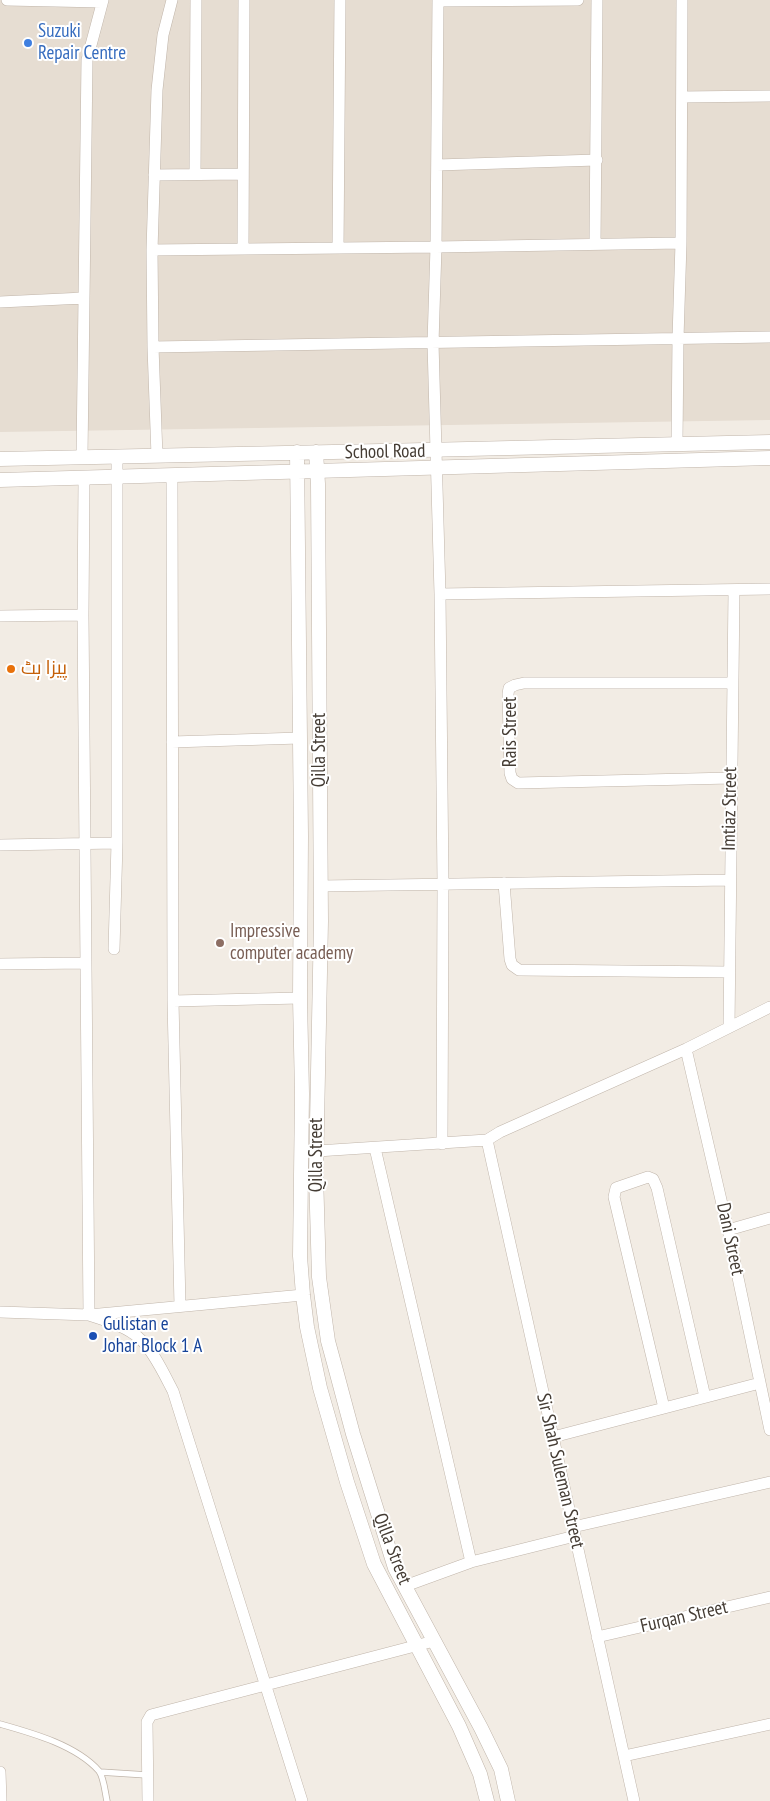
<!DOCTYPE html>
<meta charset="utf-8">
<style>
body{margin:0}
canvas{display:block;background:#f2ece4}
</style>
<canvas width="770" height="1801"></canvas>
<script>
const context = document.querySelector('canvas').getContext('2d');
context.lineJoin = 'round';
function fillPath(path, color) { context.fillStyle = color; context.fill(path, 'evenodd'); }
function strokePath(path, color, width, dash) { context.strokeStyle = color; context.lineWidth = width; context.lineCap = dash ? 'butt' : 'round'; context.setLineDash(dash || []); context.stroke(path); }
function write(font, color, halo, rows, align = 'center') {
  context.font = font + ' "PT Sans Narrow",Cairo,sans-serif'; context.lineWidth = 4; context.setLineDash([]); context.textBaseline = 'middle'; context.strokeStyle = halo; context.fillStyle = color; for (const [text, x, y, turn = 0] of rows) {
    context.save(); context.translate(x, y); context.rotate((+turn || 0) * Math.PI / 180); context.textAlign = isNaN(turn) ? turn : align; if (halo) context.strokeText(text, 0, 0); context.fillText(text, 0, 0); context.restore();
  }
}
fillPath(new Path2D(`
 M0,0H770V420L0,432Z`), '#e6ddd2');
const service = new Path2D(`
 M0,1724C32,1733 76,1745 99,1771C104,1778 105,1792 107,1801
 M100,1772L147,1775`);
const minor = new Path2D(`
 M7,0L102,2
 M438,0L436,247L433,343L440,594L443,884L442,1144
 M438,1L578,0
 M682,97L770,96
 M437,165L597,160
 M195,174L196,0
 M154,175L243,174
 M595,243L597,0
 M338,248L340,0
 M243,249L244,0
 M152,250L436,247L681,243
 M0,302L84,298
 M153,347L770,337
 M677,444L678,338L681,243L682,0
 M157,456L153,347L152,250L157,90L163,35L172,0
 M82,457L87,60L103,0
 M172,476L173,1001L180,1306
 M84,479L83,615L89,1315C106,1321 126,1326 139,1338C152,1348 165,1376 173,1391L302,1801
 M440,594L770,589
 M0,616L83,615
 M172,742L300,738
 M731,778L518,783L512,779L510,773L508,694L509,688L515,685L524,683H733
 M0,845L117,843
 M504,883L510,959L512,965L519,970L729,972
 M321,886L730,880
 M114,949L117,843V457
 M0,964L86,963
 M173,1001L300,998
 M729,1027L734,591
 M686,1049L728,1230L770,1430
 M487,1140L634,1801
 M375,1148L471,1562
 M317,1151L487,1140L500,1132L686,1049L770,1007
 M728,1230L770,1218
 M0,1312L89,1315L303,1295
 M664,1408L614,1197L616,1188L648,1177L653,1179L657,1188L705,1397
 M553,1437L760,1383
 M573,1527L770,1482
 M405,1586L471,1562L575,1536
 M597,1637L770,1597
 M624,1756L770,1724
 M0,1772L1,1801
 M148,1801L147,1722L151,1715L434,1641`);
const tertiary = new Path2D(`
 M297,452L301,836L300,998L302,1094L300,1256L303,1295L307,1327L320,1388L347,1482L374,1564L459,1726L480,1774L487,1801
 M316,452L318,484L321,921L316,1174L319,1277L328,1341L337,1374L353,1434L395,1568L481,1728L501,1769L508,1801
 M0,459C257,454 513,448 770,442
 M0,480C257,475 513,463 770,458`);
strokePath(service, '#c0b5aa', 7);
strokePath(minor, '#c0b5aa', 12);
strokePath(tertiary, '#c0b5aa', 15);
strokePath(service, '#fff', 5.5);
strokePath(minor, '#fff', 11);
strokePath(tertiary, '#fff', 14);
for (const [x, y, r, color] of [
 [28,43,5,"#3f7fe0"],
 [11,669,5,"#e8710a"],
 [220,943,5,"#8d6e63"],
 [93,1336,5,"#1a4fb4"]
]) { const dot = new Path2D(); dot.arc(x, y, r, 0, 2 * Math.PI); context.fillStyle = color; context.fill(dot); strokePath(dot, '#fff', 2); }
write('19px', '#366cbe', '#fff', [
 ["Suzuki",38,32],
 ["Repair Centre",38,54]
], 'left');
write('19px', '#443c34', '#fff', [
 ["School Road",385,452,-1],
 ["Rais Street",511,732,-90],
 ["Qilla Street",320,750,-90],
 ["Imtiaz Street",730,809,-89],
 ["Qilla Street",317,1155,-90],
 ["Dani Street",730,1239,78],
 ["Sir Shah Suleman Street",560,1471,77],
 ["Qilla Street",392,1549,69],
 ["Furqan Street",684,1617,-13]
]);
write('19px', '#c56008', '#fff', [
 ["پیزا ہٹ",21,669]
], 'left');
write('19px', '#785e54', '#fff', [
 ["Impressive",230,932],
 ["computer academy",230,954]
], 'left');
write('19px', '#164399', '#fff', [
 ["Gulistan e",103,1325],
 ["Johar Block 1 A",103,1347]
], 'left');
</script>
